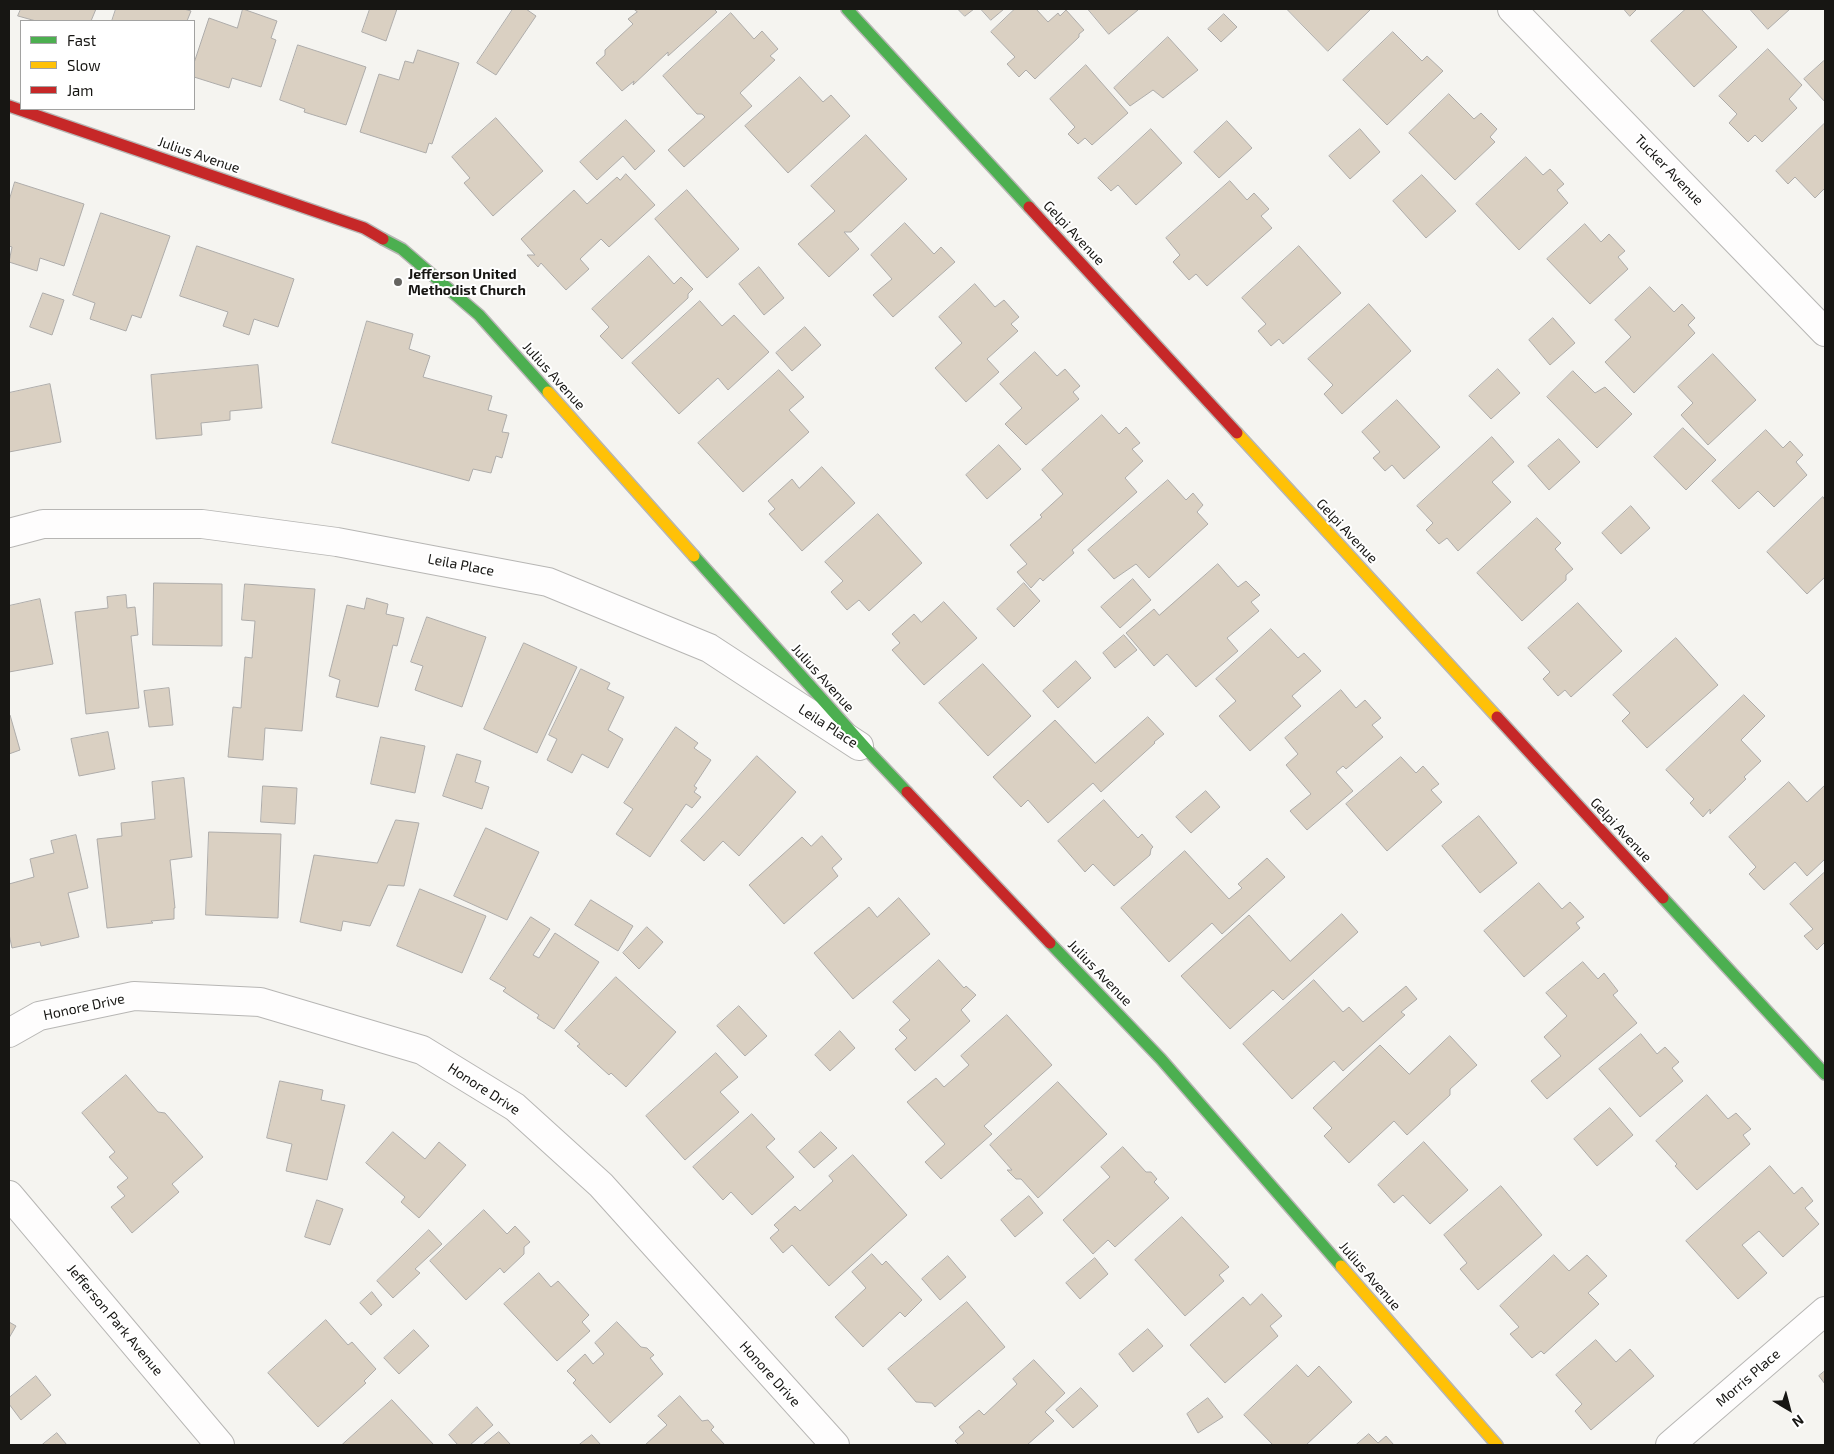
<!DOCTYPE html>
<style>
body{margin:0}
#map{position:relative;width:1834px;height:1454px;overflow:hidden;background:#f5f4f0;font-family:"Exo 2",sans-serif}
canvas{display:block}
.frame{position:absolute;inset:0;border:10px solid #171613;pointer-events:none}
.legend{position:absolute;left:20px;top:20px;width:175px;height:90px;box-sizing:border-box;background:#fff;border:1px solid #a2a2a1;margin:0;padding:6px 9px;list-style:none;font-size:15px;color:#171613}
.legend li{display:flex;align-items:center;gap:10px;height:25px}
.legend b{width:25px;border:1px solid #a2a2a1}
.north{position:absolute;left:1764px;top:1384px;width:50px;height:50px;-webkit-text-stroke:4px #fff;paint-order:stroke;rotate:143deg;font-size:14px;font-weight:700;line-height:20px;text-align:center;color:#171613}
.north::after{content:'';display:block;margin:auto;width:18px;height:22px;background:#171613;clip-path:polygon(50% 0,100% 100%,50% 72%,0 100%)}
</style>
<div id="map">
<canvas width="1834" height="1454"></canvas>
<div class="frame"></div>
<ul class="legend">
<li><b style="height:6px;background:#4caf50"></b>Fast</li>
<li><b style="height:6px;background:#ffc107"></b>Slow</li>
<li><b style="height:6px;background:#c62828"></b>Jam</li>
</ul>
<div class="north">N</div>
</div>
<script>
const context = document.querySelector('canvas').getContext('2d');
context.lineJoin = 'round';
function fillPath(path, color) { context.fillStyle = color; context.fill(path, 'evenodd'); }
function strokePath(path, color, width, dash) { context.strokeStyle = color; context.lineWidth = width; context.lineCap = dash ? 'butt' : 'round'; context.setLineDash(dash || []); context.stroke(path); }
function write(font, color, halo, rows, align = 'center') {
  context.font = font + ' "Exo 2",sans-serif'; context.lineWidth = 4; context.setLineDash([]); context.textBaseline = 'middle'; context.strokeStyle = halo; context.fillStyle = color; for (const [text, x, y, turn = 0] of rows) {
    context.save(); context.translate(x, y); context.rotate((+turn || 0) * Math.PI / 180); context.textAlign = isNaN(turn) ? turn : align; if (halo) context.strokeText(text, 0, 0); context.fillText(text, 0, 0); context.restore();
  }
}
const building = new Path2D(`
 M21,9H96L91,21H36L18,16Z
 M116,9H184L191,11L187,21H112Z
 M243,9L277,21L271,38L276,40L261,87L232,78L229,88L194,77V63L209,18L237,28Z
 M370,9H397L386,41L362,32Z
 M513,9H526L536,16L496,75L477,63Z
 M634,9H714L717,12L668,56V52L633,85L634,81L622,91L596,63L605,55V50L633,24L628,19L637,12Z
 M958,9H974L965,16Z
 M981,9H1004L991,20Z
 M1015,9H1036L1048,22L1058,13L1060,16L1066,10L1084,30L1079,34V37L1035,79L1026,70L1019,77L1007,64L1015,57L991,32Z
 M1088,9H1137L1138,10L1109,34Z
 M1287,9H1371L1328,51Z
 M1624,9H1637L1630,16Z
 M1686,9H1701L1737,47L1694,87L1651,41Z
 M1750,9H1790L1768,29Z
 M731,13L754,39L762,31L778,49L770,56L775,60L740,93L752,106L684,167L668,150L705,117L702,114H697L663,76Z
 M1224,14L1237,27L1221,42L1208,29Z
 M1393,32L1422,61L1427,56L1443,71L1387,125L1343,80Z
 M1168,37L1198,70L1163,98L1153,90L1130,106L1114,88Z
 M298,45L366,67L346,125L304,112L305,109L280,100Z
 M1768,49L1802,85L1789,99L1797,108L1762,142L1755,135L1748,142L1729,123L1737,114L1719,96Z
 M418,50L459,63L432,144L429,143L426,153L360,132L379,74L399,80L405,61L413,63Z
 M1825,60V102L1804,79Z
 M1086,65L1128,113L1092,145L1085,138L1078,144L1068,134L1075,127L1050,99Z
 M800,77L823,102L831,95L850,116L788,173L745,126Z
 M1449,94L1474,119L1481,113L1497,129L1490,137L1495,142L1455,180L1409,133Z
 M496,118L543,171L493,216L464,183L470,178L452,157Z
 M626,120L655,151L635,170L623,156L597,180L580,162Z
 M1227,121L1252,148L1219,178L1194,152Z
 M1825,123V188L1815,198L1795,177L1788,184L1776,171Z
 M1151,129L1182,163L1136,205L1118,185L1111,191L1098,178Z
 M1360,129L1380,152L1350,179L1329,156Z
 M866,135L907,179L851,232H844L859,249L829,277L798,244L835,211L811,186Z
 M1526,157L1543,175L1550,169L1564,184L1557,190L1568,203L1519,250L1476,204Z
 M626,174L655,205L609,247L601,239L580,259L589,269L566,290L541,263L538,267L527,255H535L521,239L574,190L587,204L617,177L620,180Z
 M1422,175L1456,211L1426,238L1393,201Z
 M1230,181L1247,200L1254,193L1269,209L1261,216L1272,228L1207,286L1196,274L1189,280L1173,262L1180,255L1166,238Z
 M15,182L84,204L64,266L40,258L37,271L9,262L12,247L9,246V201Z
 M687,190L739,249L707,278L655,219Z
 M101,213L170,236L141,318L132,315L126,331L90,319L95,303L73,295Z
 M905,223L934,254L941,247L955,262L893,317L873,295L892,279L871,255Z
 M1585,224L1601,242L1609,234L1625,251L1618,257L1628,269L1590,304L1547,259Z
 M197,246L294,279L278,327L254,319L249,335L223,326L228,312L180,296Z
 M1299,246L1341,293L1283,344L1279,339L1271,346L1258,331L1266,324L1242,298Z
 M649,256L674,284L681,277L693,289L688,294V298L622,359L600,336L609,327L592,309Z
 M759,267L784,298L764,315L739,284Z
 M975,284L995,307L1004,300L1019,317L1011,324L1018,331L987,359L999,372L966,402L935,368L962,343L939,317Z
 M1650,287L1674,312L1682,304L1695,318L1688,325L1695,333L1634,393L1605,362L1631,337L1615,320Z
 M43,293L64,300L52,335L30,327Z
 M700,301L722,326L734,315L769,352L728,390L718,378L679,414L632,363Z
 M1369,304L1411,351L1342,414L1324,394L1333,385L1308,359Z
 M1553,318L1575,343L1550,365L1529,340Z
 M367,321L413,334L409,349L430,356L423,377L492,396L488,410L507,415L502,432L509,433L502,458L496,456L491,473L473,469L469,481L332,443Z
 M805,327L821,345L792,371L776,353Z
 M1035,352L1057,376L1065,369L1080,386L1073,392L1079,399L1026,445L1005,424L1022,408L1000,384Z
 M1713,354L1756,400L1708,445L1681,415L1693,403L1678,387Z
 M258,365L262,408L230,411V420L201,423L202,435L156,439L151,375Z
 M1498,369L1520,393L1491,419L1469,396Z
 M779,370L804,397L789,410L809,432L743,492L698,443Z
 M1573,371L1595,393L1605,387L1632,414L1597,448L1547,397Z
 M50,384L61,442L9,452V393Z
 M1397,400L1440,447L1404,479L1392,465L1385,471L1373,458L1380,452L1362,432Z
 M1102,415L1119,434L1126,427L1140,443L1132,449L1143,461L1125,478L1137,492L1072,550L1074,553L1043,581L1040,578L1031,588L1017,572L1027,564L1010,545L1042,517L1040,515L1063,494L1042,470Z
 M1683,428L1716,460L1686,490L1654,457Z
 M1766,430L1783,448L1790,441L1803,455L1796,462L1807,475L1774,507L1758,491L1739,509L1712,481Z
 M1492,437L1514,462L1492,482L1511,502L1458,551L1447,538L1439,544L1426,530L1433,523L1417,506Z
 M1559,439L1580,462L1549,490L1528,466Z
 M999,445L1021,469L987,499L966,475Z
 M822,467L855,503L802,551L769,514L775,509L768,501L792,479L799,488Z
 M1168,480L1186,500L1193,493L1203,505L1197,512L1208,524L1149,578L1136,564L1114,579L1088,550Z
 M1823,497L1825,500V577L1807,594L1767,552Z
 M1631,506L1650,528L1621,554L1602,533Z
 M878,514L922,563L869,611L859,600L847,610L831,592L843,581L825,562Z
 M1537,518L1561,543L1555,549L1573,569L1566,575V580L1522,621L1477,573Z
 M1218,564L1238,587L1246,581L1260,595L1251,602L1259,611L1227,638L1238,651L1196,687L1167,654L1154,666L1126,633L1154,609L1159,615Z
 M1133,579L1151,600L1120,628L1101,607Z
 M154,583L222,584V646L153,645Z
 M1024,583L1040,601L1014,627L997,609Z
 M245,584L315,589L302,731L265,728L263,760L228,757L233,707L241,708L245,657L252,658L255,621L242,620Z
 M126,595L127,608L135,607L138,635L131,636L139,708L86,714L75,612L108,608L107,597Z
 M367,598L388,604L386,614L404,618L397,646L393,645L378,707L336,697L340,680L329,676L347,605L364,609Z
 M40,599L53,664L9,672V606Z
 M944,602L977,638L924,685L892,650L900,643L892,634L914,614L921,622Z
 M1578,603L1622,651L1571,697L1565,690L1558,696L1543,679L1550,672L1528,648Z
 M427,617L486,637L462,707L415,690L423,666L411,662Z
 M1271,629L1298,658L1304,653L1321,671L1292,696L1301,706L1250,751L1219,716L1236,701L1216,679Z
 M1124,635L1137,650L1115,668L1103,653Z
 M1676,638L1718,685L1647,748L1622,721L1630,713L1613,695Z
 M524,643L577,667L537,753L484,729Z
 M1076,661L1091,678L1058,708L1043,691Z
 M983,664L1031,716L988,756L939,703Z
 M581,669L610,683L607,689L624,697L608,730L623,739L608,768L582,754L572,773L547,760L557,739L549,735Z
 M169,688L173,725L149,727L144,691Z
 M1341,690L1356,708L1365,700L1381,718L1372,725L1383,737L1346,769L1343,766L1336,772L1353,791L1307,830L1290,811L1311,794L1286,765L1298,754L1285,738Z
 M1744,695L1765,716L1741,740L1761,761L1744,777L1746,779L1710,814V809L1703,817L1690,803L1694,799L1666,770Z
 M9,715H10L20,750L9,754Z
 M1148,717L1164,734L1154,742L1155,743L1101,792L1093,783L1048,823L1028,800L1021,807L993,777L1055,720L1095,763Z
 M676,727L698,743L694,748L711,760L694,786L697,788L694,792L701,797L692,808L686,804L650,857L616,834L633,809L624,803Z
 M108,732L115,769L79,776L71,739Z
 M381,737L425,746L415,793L371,784Z
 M457,754L481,761L475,782L489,787L482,809L443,796Z
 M757,756L796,792L739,856L723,841L704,861L681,841Z
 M1401,757L1416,773L1423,766L1439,784L1431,790L1442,802L1387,851L1346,804Z
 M184,778L192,857L170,860L175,908H174V919L151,921L153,923L107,928L97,839L122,836L121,823L155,819L152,782Z
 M1789,782L1807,802L1825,785V859L1807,876L1795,862L1764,890L1749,874L1756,867L1729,837Z
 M263,786L297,788L295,824L261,822Z
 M1206,791L1220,807L1191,833L1176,817Z
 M1104,800L1138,838L1142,834L1153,847L1151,849L1150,855L1114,886L1093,864L1085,872L1058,841Z
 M1479,816L1517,863L1480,893L1442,846Z
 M396,820L419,823L404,886L388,885L370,926L343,921L341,931L300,922L314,855L377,863Z
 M486,828L539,852L507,920L454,896Z
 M209,832L281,834L278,918L206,915Z
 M76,835L88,888L68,893L79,937L41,946L40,942L12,948L9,934V884L34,877L30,859L54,853L51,841Z
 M822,836L842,859L832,868L838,876L784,924L749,885L802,837L811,846Z
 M1185,851L1229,899L1242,888L1238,884L1267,858L1285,877L1222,934L1212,923L1169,962L1121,908Z
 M1825,872V942L1817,950L1804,936L1813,929L1790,904Z
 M1539,883L1562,909L1570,902L1584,917L1576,923L1580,928L1524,977L1484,931Z
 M420,889L486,916L462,973L397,946Z
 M899,898L930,934L853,999L814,953L869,907L877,917Z
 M591,900L633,926L618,951L575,925Z
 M1342,914L1358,932L1283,1000L1273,990L1230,1029L1181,976L1249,915L1290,961Z
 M531,917L550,929L533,955L539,958L555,933L599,962L554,1029L537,1018L539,1015L503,991L506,988L490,979Z
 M647,927L663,942L639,969L623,953Z
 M939,960L964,988L966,986L976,995L961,1010L970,1021L915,1071L895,1049L907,1038L899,1030L910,1020L893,1002Z
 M1583,962L1598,979L1604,973L1618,991L1613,995L1637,1023L1547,1099L1531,1081L1561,1056L1544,1037L1567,1016L1546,993Z
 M616,977L676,1032L626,1087L611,1073L609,1075L577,1046L580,1044L565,1031Z
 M1314,980L1343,1012L1349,1007L1363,1022L1406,986L1417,999L1401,1012L1405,1015L1343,1071L1334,1061L1292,1099L1243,1044Z
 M739,1006L767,1036L745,1056L717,1026Z
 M1007,1015L1052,1065L984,1126L992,1134L941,1179L925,1162L945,1144L907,1102L936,1078L944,1087L969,1065L961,1056Z
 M840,1031L855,1048L830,1071L815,1055Z
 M1641,1034L1657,1054L1665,1047L1679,1062L1672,1068L1683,1081L1640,1117L1599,1069Z
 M1450,1036L1477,1065L1450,1089V1095L1407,1135L1394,1121L1349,1163L1324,1136L1332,1128L1313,1108L1380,1045L1409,1074Z
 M716,1053L738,1077L720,1092L739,1112L685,1160L646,1116Z
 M126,1075L158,1112L165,1113L203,1157L172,1184L179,1192L132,1233L111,1207L125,1196L117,1187L128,1178L109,1157L115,1152L82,1113Z
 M280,1081L323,1090L321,1100L345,1105L327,1180L286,1171L292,1144L267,1138Z
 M1058,1082L1107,1134L1038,1198L1021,1179H1016L1007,1170H1012L990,1145Z
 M1707,1095L1728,1119L1736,1113L1751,1129L1743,1135L1750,1144L1697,1190L1675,1166L1677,1164L1656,1141Z
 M1610,1108L1633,1135L1597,1166L1574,1139Z
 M752,1114L775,1139L766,1147L794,1177L752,1215L731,1192L723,1200L693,1167Z
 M393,1132L425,1159L439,1142L466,1165L419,1218L401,1202L405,1197L366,1163Z
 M821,1132L837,1148L814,1168L799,1152Z
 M1424,1142L1468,1190L1430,1224L1403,1195L1394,1203L1378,1185Z
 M1123,1147L1146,1172H1151L1157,1179L1154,1182L1169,1198L1115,1247L1108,1240L1093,1254L1063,1220L1110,1177L1101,1167Z
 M853,1155L907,1215L829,1286L792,1245L783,1253L770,1238L779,1230L774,1225L795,1206L800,1211L833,1181L829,1176Z
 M1770,1166L1794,1194L1802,1187L1813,1201L1805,1208L1819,1224L1783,1257L1759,1231L1742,1245L1767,1273L1738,1299L1686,1241Z
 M1501,1186L1542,1235L1478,1290L1460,1269L1467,1263L1444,1235Z
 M1029,1196L1043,1213L1015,1237L1001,1220Z
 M317,1200L343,1209L330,1245L305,1237Z
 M484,1210L507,1234L515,1226L530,1242L524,1247V1254L504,1273L500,1268L466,1300L430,1261Z
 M1182,1217L1229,1267L1219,1275L1224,1281L1185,1316L1135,1260Z
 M429,1230L442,1244L415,1269L420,1273L393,1298L377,1281Z
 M872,1254L882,1265L886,1261L922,1300L905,1317L900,1312L863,1347L835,1317L866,1288L852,1272Z
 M1554,1255L1569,1271L1587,1255L1607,1276L1588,1293L1599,1304L1544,1354L1541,1351L1532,1358L1510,1334L1519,1327L1500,1306Z
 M948,1256L966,1277L940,1300L922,1279Z
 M1095,1258L1108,1274L1080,1299L1066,1283Z
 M539,1273L551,1287L558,1281L589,1315L582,1322L590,1331L557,1361L504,1304Z
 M372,1292L382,1305L371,1315L360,1303Z
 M1262,1294L1282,1316L1270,1326L1278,1336L1225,1383L1190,1345L1243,1297L1250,1305Z
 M967,1302L1005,1347L935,1407L932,1403L916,1402L888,1369Z
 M326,1320L348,1345L352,1342L376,1369L364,1381L366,1383L318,1427L268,1373Z
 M9,1322L16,1326L9,1338Z
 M617,1322L641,1347L647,1348L654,1355L650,1358L663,1374L610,1423L573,1383L576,1380L567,1371L585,1354L593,1364L604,1354L595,1343Z
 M1148,1329L1163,1346L1133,1372L1119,1354Z
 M414,1330L429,1346L399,1374L384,1358Z
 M1596,1340L1616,1362L1630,1349L1654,1376L1591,1430L1575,1411L1582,1404L1556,1375Z
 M1034,1360L1065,1393L1045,1412L1054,1421L1027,1445H959L955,1441L964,1433L959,1427L979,1410L984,1415L1017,1384L1013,1379Z
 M1297,1365L1308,1377L1319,1366L1352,1402L1306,1445H1273L1244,1415Z
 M1825,1371V1384L1819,1376Z
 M36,1376L51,1395L21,1420L9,1404V1398Z
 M1081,1388L1098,1406L1073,1428L1056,1410Z
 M680,1396L702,1421L708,1420L714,1427L711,1430L725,1445H645L667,1425L658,1416Z
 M1208,1398L1223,1417L1198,1433L1187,1414Z
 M392,1400L434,1445H342Z
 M477,1407L493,1425L470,1445H458L449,1435Z
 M499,1432L511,1445H483Z
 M57,1433L67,1445H42Z
 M1369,1434L1378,1443L1386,1436L1394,1445H1356Z
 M592,1435L601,1445H579Z`);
fillPath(building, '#dad0c2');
strokePath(building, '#aeacaa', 1);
const street = new Path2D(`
 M1512,9L1825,332
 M9,533L43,524H202L337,542L548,582L709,648L859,746
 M9,1033L39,1016L134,996L260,1002L422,1050L515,1107L601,1185L835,1445
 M9,1195L220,1445
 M1670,1445L1825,1311`);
const fast = new Path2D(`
 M847,9L1029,207
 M383,239L402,249L479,315L548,392
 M694,556L871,754L907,792
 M1663,898L1825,1074
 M1050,943L1161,1059L1341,1266`);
const slow = new Path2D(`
 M548,392L694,556
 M1237,433L1497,717
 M1341,1266L1497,1445`);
const jam = new Path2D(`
 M9,106L364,228L383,239
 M1029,207L1237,433
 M1497,717L1663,898
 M907,792L1050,943`);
strokePath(street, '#b7b6b4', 30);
strokePath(fast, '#b7b6b4', 14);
strokePath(slow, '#b7b6b4', 14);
strokePath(jam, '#b7b6b4', 14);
strokePath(street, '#fefdfd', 28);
strokePath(fast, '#4caf50', 11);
strokePath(slow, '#ffc107', 11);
strokePath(jam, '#c62828', 11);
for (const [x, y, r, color] of [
 [398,282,5,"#656460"]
]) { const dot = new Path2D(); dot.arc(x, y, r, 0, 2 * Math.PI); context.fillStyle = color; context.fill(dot); strokePath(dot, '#fff', 2); }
write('14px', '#171613', '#fff', [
 ["Julius Avenue",199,155,19],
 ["Tucker Avenue",1669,170,46],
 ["Gelpi Avenue",1074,233,47],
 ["Julius Avenue",554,376,48],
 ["Gelpi Avenue",1347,531,47],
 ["Leila Place",461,565,11],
 ["Julius Avenue",823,678,48],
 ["Leila Place",828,726,33],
 ["Gelpi Avenue",1621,830,47],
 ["Julius Avenue",1100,973,46],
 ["Honore Drive",84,1007,-12],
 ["Honore Drive",484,1089,33],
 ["Julius Avenue",1370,1276,49],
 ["Jefferson Park Avenue",115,1320,50],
 ["Honore Drive",770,1374,48],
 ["Morris Place",1748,1378,-41]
]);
write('bold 14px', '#171613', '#fff', [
 ["Jefferson United",408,274],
 ["Methodist Church",408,290]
], 'left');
</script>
